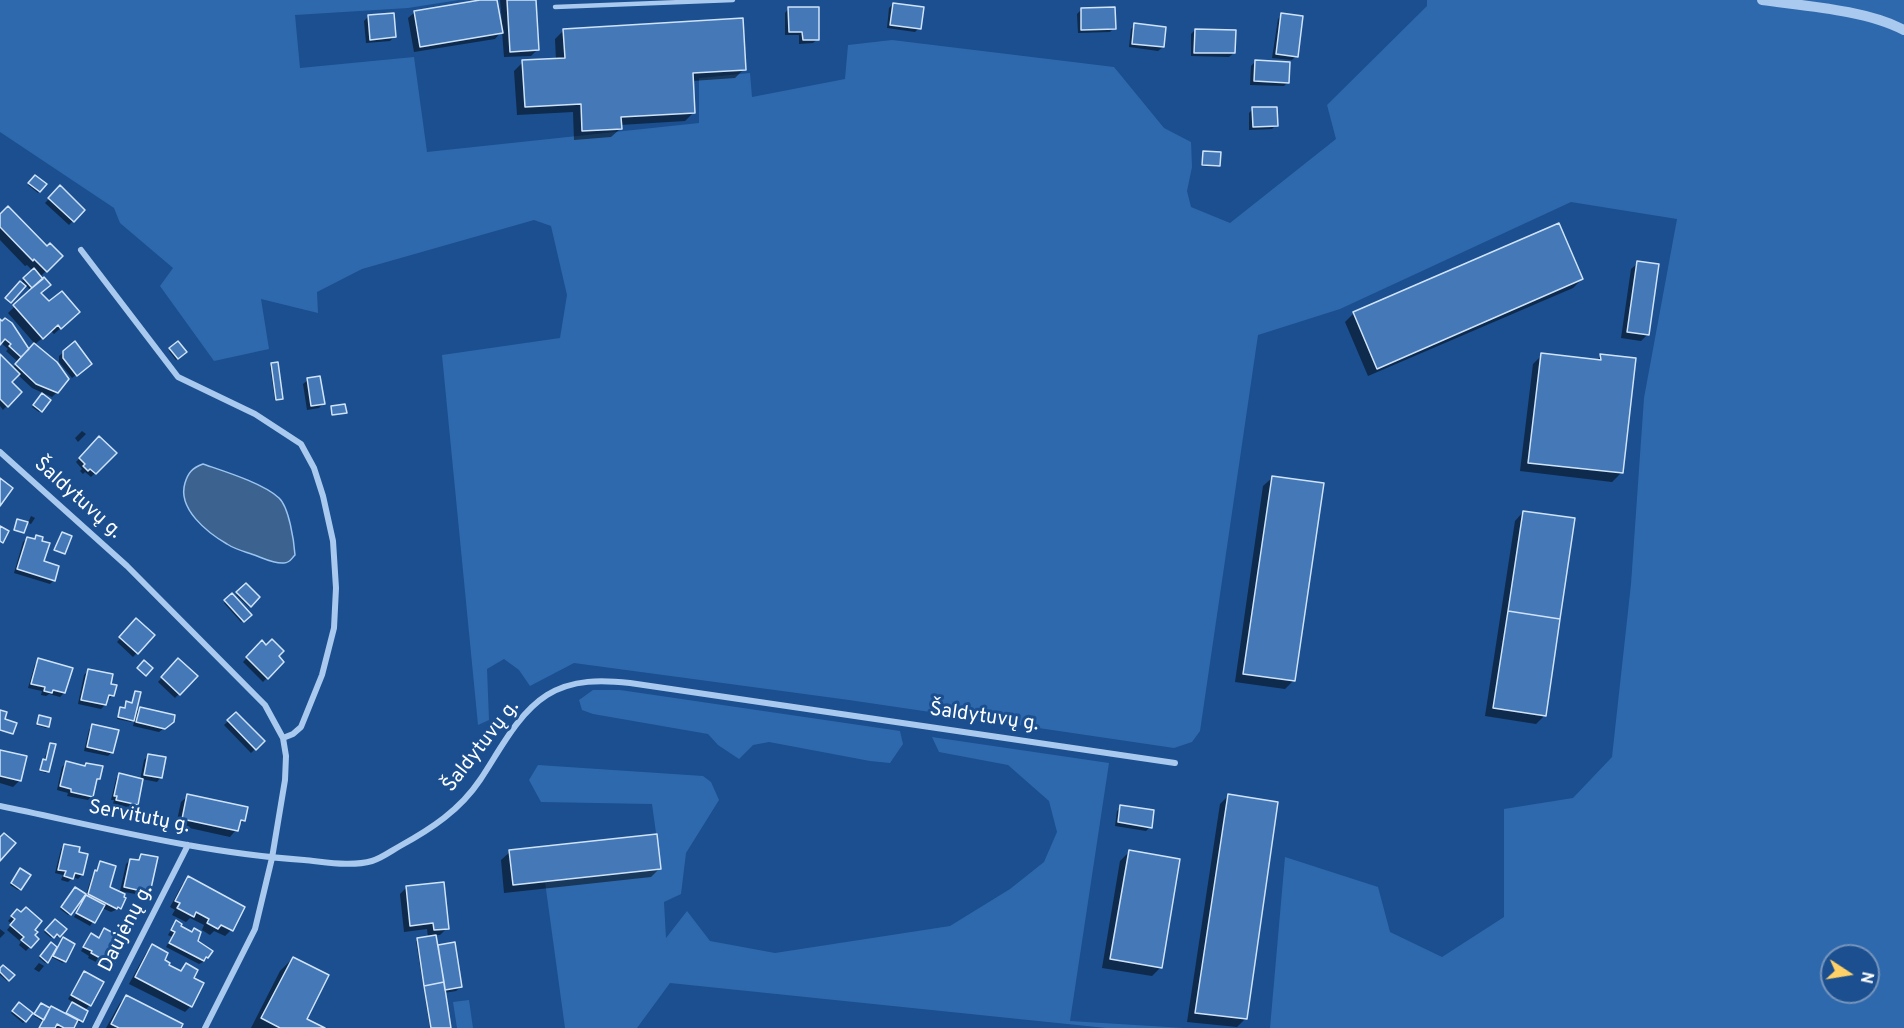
<!DOCTYPE html>
<meta charset="utf-8">
<style>
body{margin:0}
#map{position:relative;width:1904px;height:1028px;overflow:hidden;background:#1b4f8f;font-family:Overpass,sans-serif}
canvas{display:block}
.north{position:absolute;left:1820px;top:944px;width:60px;height:60px;box-sizing:border-box;background:#1b4f8f;border:2px solid #7695bc;border-radius:50%;rotate:102deg;font-size:16px;font-weight:700;line-height:24px;text-align:center;color:#fff}
.north::after{content:'';display:block;margin:auto;width:21px;height:27px;background:#ffd166;clip-path:polygon(50% 0,100% 100%,50% 72%,0 100%)}
</style>
<div id="map">
<canvas width="1904" height="1028"></canvas>
<div class="north">N</div>
</div>
<script>
const context = document.querySelector('canvas').getContext('2d');
context.lineJoin = 'round';
function fillPath(path, color) { context.fillStyle = color; context.fill(path, 'evenodd'); }
function strokePath(path, color, width, dash) { context.strokeStyle = color; context.lineWidth = width; context.lineCap = dash ? 'butt' : 'round'; context.setLineDash(dash || []); context.stroke(path); }
function write(font, color, halo, rows, align = 'center') {
  context.font = font + ' Overpass,sans-serif'; context.lineWidth = 6; context.setLineDash([]); context.textBaseline = 'middle'; context.strokeStyle = halo; context.fillStyle = color; for (const [text, x, y, turn = 0] of rows) {
    context.save(); context.translate(x, y); context.rotate((+turn || 0) * Math.PI / 180); context.textAlign = isNaN(turn) ? turn : align; if (halo) context.strokeText(text, 0, 0); context.fillText(text, 0, 0); context.restore();
  }
}
fillPath(new Path2D(`
 M0,0H459L408,8L295,15L300,68L414,57L427,152L699,123V78L750,73L752,97L845,79L848,45L892,40L1114,67L1164,128L1191,142L1192,167L1187,191L1191,207L1230,223L1336,139L1327,105L1427,6V0H1904V1028H1270L1285,857L1378,887L1390,932L1442,957L1504,917V809L1573,798L1612,757L1631,584L1644,398L1677,219L1571,202L1340,309L1258,335L1200,731L1192,742L1174,748L849,700L574,663L530,686L519,670L504,659L487,669L489,720L478,725L442,355L560,338L567,295L551,226L534,220L362,269L317,292L318,313L261,299L269,349L214,361L160,286L173,268L120,223L114,208L0,132ZM1832,956H1868V992H1832Z
 M593,690H620L900,731L903,744L890,763L870,761L769,742L753,745L739,759L718,745L708,734L593,714L582,710L579,700Z
 M932,737L1109,763L1070,1021L1184,1028H1106L670,983L637,1028H565L545,882L661,869L652,804L541,802L529,780L538,765L703,776L711,782L719,800L686,853L681,894L664,902L666,938L687,911L710,941L775,953L950,926L1010,889L1044,862L1057,832L1049,801L1008,765L939,752Z
 M469,1000L473,1028H457L453,1002Z`), '#2e69ad');
const water = new Path2D(`
 M203,464C223,471 263,483 279,498C289,507 294,541 295,555C291,559 290,563 284,563C275,564 265,559 257,556C247,552 236,550 227,544C208,533 177,509 185,483C188,473 192,468 203,464Z`);
fillPath(water, '#3c6290');
strokePath(water, '#9cc4f0', 1.5);
fillPath(new Path2D(`
 M489,0H496L500,23H502L500,0H535L538,49L531,56L504,57L502,31L495,39L414,52L408,18L415,12Z
 M893,4L919,28L915,32L887,28L889,8Z
 M789,8L818,39L813,43L799,44V35H785V13Z
 M1081,10L1114,28L1110,32L1078,33L1077,14Z
 M1282,15L1296,56L1292,60L1272,58L1278,19Z
 M368,17L394,37L390,41L366,43L364,21Z
 M1135,25L1163,47L1158,51L1129,47L1131,29Z
 M564,30L744,69L735,78L692,81L694,112L685,121L620,125V129L611,137L574,140L573,112L517,115L514,71L523,62L556,60L555,39Z
 M1195,30L1234,53L1229,57L1191,56V34Z
 M1255,62L1288,82L1284,86L1250,85L1251,66Z
 M1253,109L1276,125L1272,129L1249,130V113Z
 M1203,152L1218,166L1217,167L1201,166Z
 M35,177L44,184L38,193L28,185Z
 M60,187L83,210L69,225L45,203Z
 M0,216L61,256L40,277V293L49,303L72,318L54,334L51,331L34,345L57,392L52,397L32,388L17,374L10,382L20,392L3,410L0,406V356L12,369L18,362L6,351L8,349L0,342V321L28,351L35,344L8,313L31,291L22,281L33,271L27,265L25,266L0,240Z
 M1558,225L1582,279L1573,288L1368,376L1345,322L1353,314Z
 M1638,263L1648,334L1641,341L1621,338L1631,269Z
 M178,343L185,352L176,360L169,351Z
 M64,352L86,367L72,378L59,362V356Z
 M1542,355L1596,361L1601,356L1621,473L1612,482L1520,471L1533,364Z
 M271,365L282,398L280,400L275,401L270,366Z
 M308,380L323,404L319,408L307,410L303,384Z
 M42,395L49,400L39,412L32,407Z
 M331,407L345,412L331,416Z
 M82,431L86,434L78,442L75,438Z
 M99,438L114,453L91,477L85,472L83,474L80,471L82,469L76,462Z
 M1272,478L1294,680L1285,689L1235,682L1263,486Z
 M1523,512L1545,715L1536,724L1485,716L1515,521Z
 M31,516L35,518L31,524L28,523Z
 M37,536L42,562L54,580L50,584L14,573L23,542L28,538L33,540Z
 M246,585L258,597L249,607L236,595Z
 M232,595L250,615L241,622L224,603Z
 M136,620L153,635L133,657L117,642Z
 M262,642L282,662L263,682L243,662Z
 M39,660L64,693L60,697L49,694L46,696L41,695L42,691L28,688L35,664Z
 M178,660L196,676L175,698L158,682Z
 M88,671L109,686L113,695L109,699H106L105,705L101,709L78,704L84,675Z
 M135,692L134,714L140,708L168,725L159,732L133,726L135,718L131,722L117,719L119,710L124,709L127,703L131,704Z
 M236,714L263,741L251,753L224,725Z
 M39,717L48,726L46,728L36,725Z
 M93,725L112,752L108,756L84,751L89,730Z
 M50,745L48,771L46,773L39,771Z
 M0,751L20,780L13,787L0,783Z
 M148,756L161,777L157,782L142,779L136,804L132,808L113,804L114,800H111L116,779L120,775L140,780L144,760Z
 M66,763L84,767L86,764L98,779L95,782L92,796L88,800L67,796L68,793L57,790L62,767Z
 M1229,795L1246,1018L1237,1027L1187,1022L1220,804Z
 M188,796L244,820L230,837L176,825L181,802Z
 M1121,807L1150,827L1146,831L1115,826L1117,811Z
 M65,845L82,875L78,879L73,877L68,882L61,880L63,875L55,873L61,849Z
 M510,852L660,868L651,877L504,893L501,860Z
 M1129,852L1161,967L1152,976L1102,968L1120,861Z
 M141,855L149,892L145,896L120,891L126,864L130,860L137,861Z
 M101,863L108,887L120,908L111,912L102,908L90,926L74,917L85,898L92,876Z
 M19,872L20,889L18,890L10,885Z
 M188,878L231,930L225,936L214,931L210,935L202,930L204,925L190,918L186,922L172,915L175,910L170,907L182,885Z
 M407,887L447,928L440,935H435L437,948L439,946L461,987L456,991L444,993L450,1028H430L416,941L428,938L427,929L404,932L400,894Z
 M74,890L70,914L68,915L60,909Z
 M17,911L33,930V936L37,939L26,951L19,945L21,942L7,930L12,924L8,921Z
 M55,921L65,930L57,937L54,935L51,938L44,932Z
 M176,922L196,942L207,958L203,962L199,964L166,947L172,937L168,935Z
 M0,929L5,933L0,938Z
 M104,930L112,964L108,968L88,958L89,956L81,951L91,935L98,939Z
 M51,944L57,949L73,944L63,963L51,957L45,963L39,958Z
 M152,946L167,966L180,972L187,965L191,1006L185,1012L129,984L146,953Z
 M293,958L305,1020L322,1028H251L280,971Z
 M39,963L44,966L39,972L34,969Z
 M0,970L12,975L7,981L0,975Z
 M84,973L90,1005L84,1011L82,1021L80,1023L76,1020L72,1028H39L42,1021L34,1016L39,1006L66,1015L74,1003L68,999Z
 M126,997L179,1028H106L120,1003Z
 M19,1004L31,1014L23,1023L11,1013Z`), '#0007');
const building = new Path2D(`
 M480,0H497L503,33L420,47L414,11Z
 M507,0H536L539,50L510,52Z
 M893,3L924,7L921,29L890,25Z
 M788,7H819V40H803L802,32H789Z
 M1115,7L1116,29L1081,30V8Z
 M394,13L396,37L370,40L368,15Z
 M1281,13L1303,16L1298,57L1276,54Z
 M743,18L746,70L693,73L695,113L621,117L622,129L582,131L581,104L525,107L522,60L565,58L563,29Z
 M1134,23L1166,27L1164,47L1132,44Z
 M1195,29L1236,30L1235,53H1194Z
 M1255,60L1290,62L1289,83L1254,81Z
 M1252,107H1277L1278,126L1253,127Z
 M1203,151L1221,152L1220,166L1202,165Z
 M35,175L47,184L40,192L28,183Z
 M60,185L85,210L74,222L48,198Z
 M8,206L47,246L50,243L63,256L47,272L34,259L33,261L0,227V214Z
 M1559,223L1583,279L1377,369L1353,312Z
 M1637,261L1659,264L1649,335L1627,332Z
 M34,268L43,279L32,288L23,278Z
 M44,277L51,285L41,293L49,301L62,291L80,312L61,329L58,325L43,339L13,305Z
 M20,281L26,286L11,303L5,298Z
 M5,318L12,323L29,349L21,357L9,346L11,344L5,339L0,345V319L2,321Z
 M75,341L92,364L77,376L63,358V351Z
 M178,341L187,352L178,359L169,348Z
 M34,343L57,362L69,379L58,393L36,384L15,364Z
 M1541,353L1601,360L1600,354L1636,358L1623,473L1528,463Z
 M0,354L20,374L12,382L22,392L8,407L0,399Z
 M278,362L283,399L276,400L271,363Z
 M320,376L325,404L311,406L307,378Z
 M42,393L51,400L42,412L33,405Z
 M345,404L347,413L332,415L331,406Z
 M99,436L117,453L96,474L90,469L88,471L83,466L85,464L79,458Z
 M1272,476L1324,483L1295,681L1243,674Z
 M0,478L13,488L0,506Z
 M1523,511L1575,518L1560,619L1508,611Z
 M17,519L28,522L24,533L14,530Z
 M0,526L9,531L3,543L0,541Z
 M62,532L72,536L65,554L54,550Z
 M36,535L43,537L42,541L50,543L44,561L59,566L55,581L17,569L27,537L35,539Z
 M246,583L260,597L251,607L236,592Z
 M232,593L252,615L244,622L224,600Z
 M1508,611L1560,619L1546,716L1493,708Z
 M136,618L155,635L138,654L119,637Z
 M272,639L284,651L279,656L284,662L268,679L246,657L262,640L266,645Z
 M38,658L73,668L65,693L53,690L52,693L44,691L45,687L31,684Z
 M178,658L198,676L180,695L161,677Z
 M144,660L153,668L146,676L137,668Z
 M88,669L113,674L111,684L117,685L114,696L109,695L106,705L81,700Z
 M135,691L141,692L134,721L118,717L120,707L125,708L126,701L132,703Z
 M140,707L175,715L174,722L165,729L136,722Z
 M0,710L7,712L5,719L17,723L13,734L0,730Z
 M236,712L265,741L256,750L227,720Z
 M39,715L51,718L49,727L37,724Z
 M92,724L119,730L113,753L87,747Z
 M50,743L56,744L49,772L40,770L43,759L46,760Z
 M0,750L27,756L21,781L0,776Z
 M148,754L166,757L162,778L144,775Z
 M66,761L85,766L86,763L103,766L100,779H97L93,797L71,792V789L60,786Z
 M119,773L143,779L138,805L116,800L117,796H114Z
 M187,794L248,807L245,821L241,820L238,831L182,819Z
 M1228,794L1278,802L1247,1019L1195,1013Z
 M1120,805L1154,810L1152,828L1118,822Z
 M4,833L16,843L0,861V837Z
 M657,834L661,869L513,885L509,850Z
 M64,844L80,847L79,852L88,854L83,875L75,873L73,879L64,876L66,871L58,870Z
 M1129,850L1180,859L1162,968L1110,959Z
 M141,854L158,857L150,893L124,887L130,859L139,860Z
 M100,861L116,866L110,887L125,894L124,897L126,898L121,909L118,907L117,909L88,894L95,870L97,871Z
 M20,868L31,875L21,890L11,883Z
 M188,876L245,907L233,931L221,925L218,929L207,923L209,919L196,912L194,917L177,908L180,903L175,901Z
 M444,882L449,929L434,930L433,923L410,926L406,886Z
 M75,887L86,894L71,915L61,907Z
 M86,895L105,905L95,923L76,913Z
 M26,907L42,921L35,930L38,932L35,935L39,939L31,948L21,940L24,937L10,925L15,919L11,916L17,909L21,912Z
 M55,919L67,929L60,937L57,934L54,938L45,930Z
 M176,920L182,924L181,926L192,932L194,928L201,932L198,941L213,951L208,958L206,957L204,961L169,943L175,932L171,930Z
 M104,928L126,940L113,965L91,953L92,951L83,947L91,933L99,938Z
 M436,935L444,982L424,986L417,938Z
 M63,937L75,944L66,962L53,956Z
 M51,942L57,947L48,963L40,956Z
 M455,942L462,987L445,990L438,945Z
 M152,944L168,953L165,960L170,963L169,965L181,971L186,963L198,970L194,978L204,983L192,1007L135,977Z
 M293,957L329,975L307,1019L325,1028H280L261,1018Z
 M3,965L15,975L9,981L0,972V968Z
 M84,971L104,982L91,1006L71,995Z
 M444,982L451,1028H431L424,986Z
 M126,995L183,1024L181,1028H119L111,1024Z
 M19,1002L33,1013L26,1022L12,1011Z
 M72,1002L88,1011L83,1022L66,1013Z
 M41,1003L50,1008L44,1020L34,1014Z
 M51,1006L78,1020L74,1028H64L57,1024L55,1028H39Z`);
fillPath(building, '#4478b7');
strokePath(building, '#cfe3fa', 1.5);
strokePath(new Path2D(`
 M555,7L733,0`), '#a9c9ee', 4.5);
strokePath(new Path2D(`
 M81,250L178,377L255,414L301,444L314,468L323,496L333,541L336,588L334,628L322,675L301,727L293,734L283,738
 M0,452L127,566L265,705L283,738L286,756L285,780L272,858L255,929L205,1028
 M0,806C101,827 201,853 304,860C326,862 351,867 372,861C382,858 391,851 400,846C431,829 460,810 480,780C499,752 517,714 547,695C573,679 602,680 630,683L1175,763
 M95,1028L188,845`), '#a9c9ee', 6);
strokePath(new Path2D(`
 M1762,0C1805,6 1866,10 1904,30`), '#a9c9ee', 10);
write('20px', '#fff', '#1b4f8f', [
 ["Šaldytuvų g.",77,499,42],
 ["Šaldytuvų g.",984,718,8],
 ["Šaldytuvų g.",482,747,-52],
 ["Servitutų g.",139,818,11],
 ["Daujėnų g.",127,929,-63]
]);
</script>
